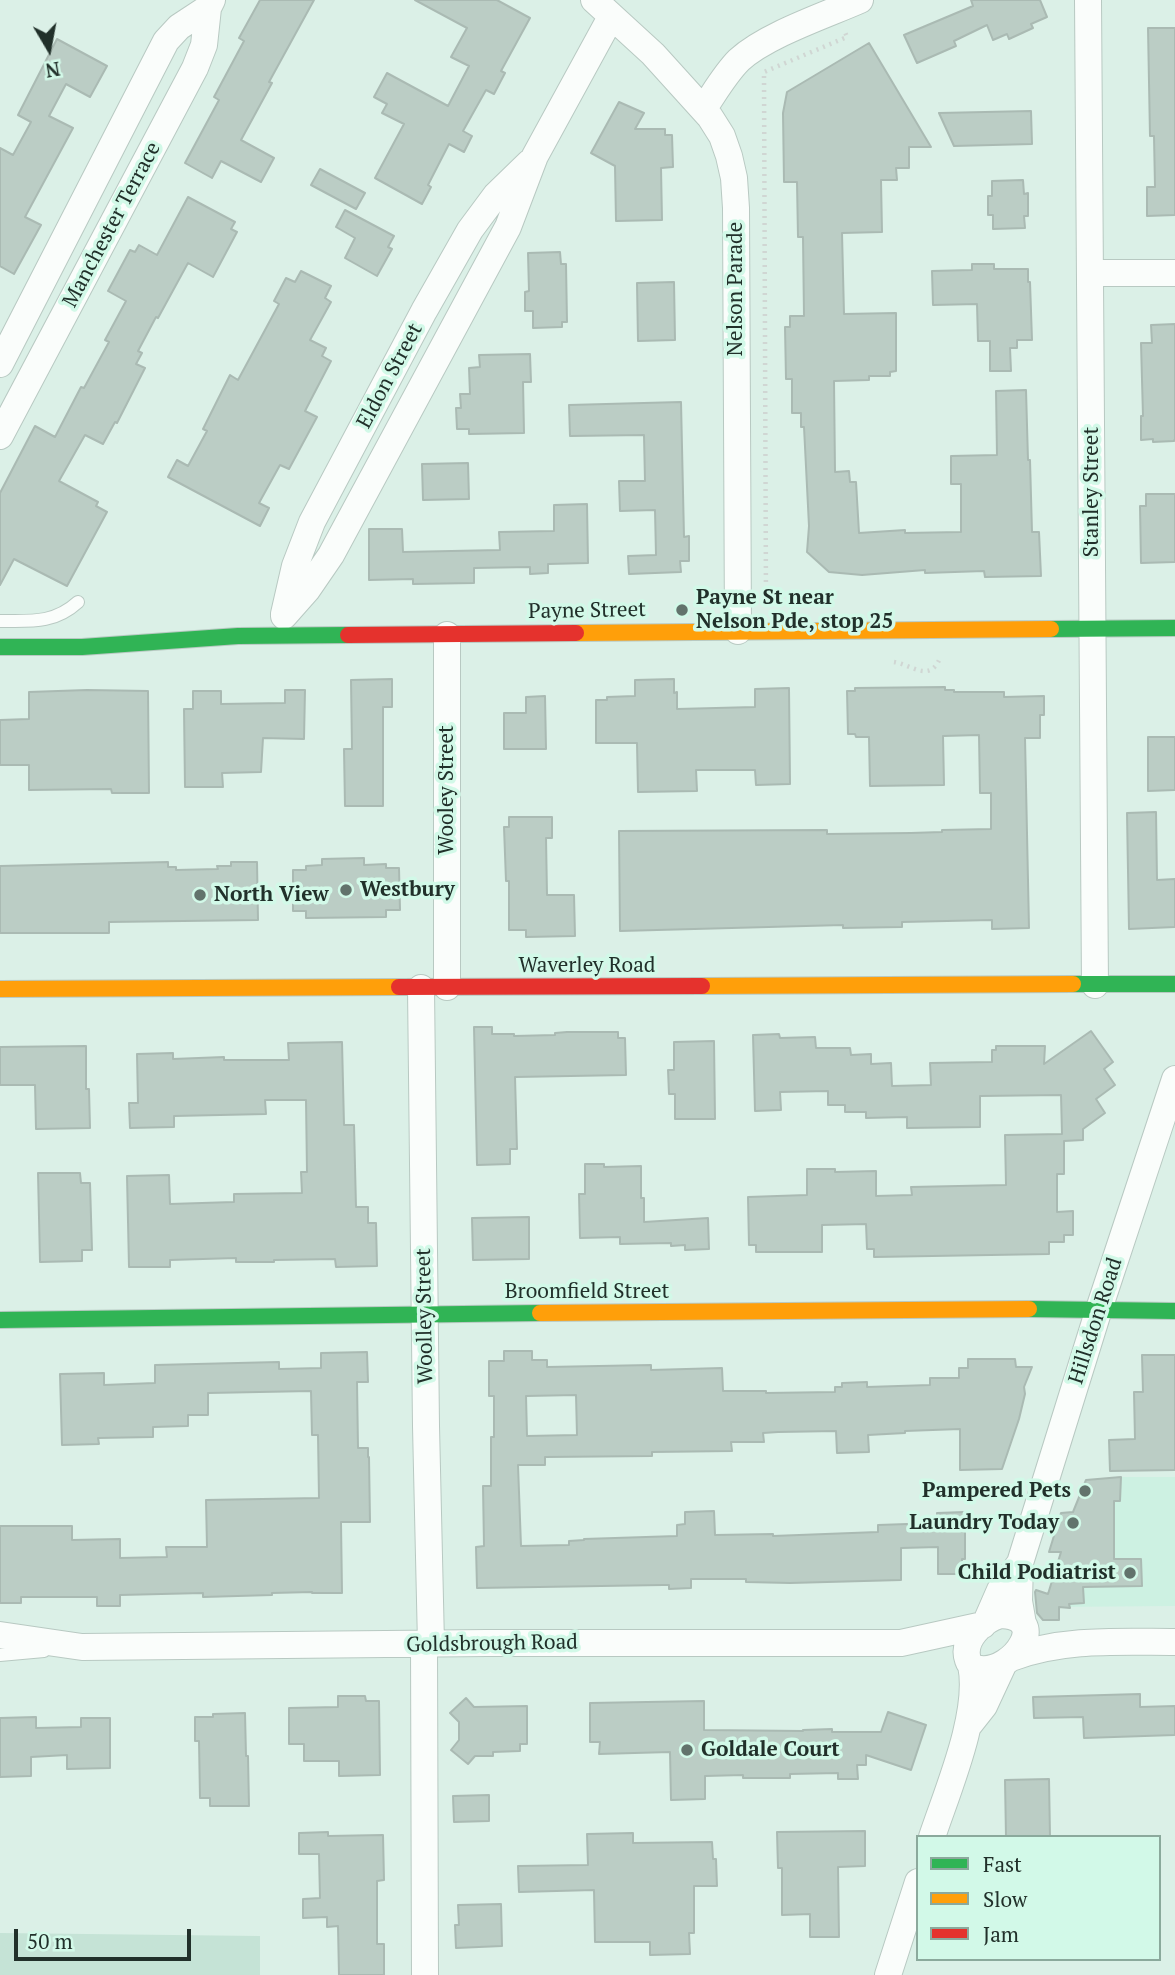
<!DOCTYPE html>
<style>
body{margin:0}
#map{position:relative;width:1175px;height:1975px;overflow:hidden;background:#dbf0e7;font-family:"PT Serif",serif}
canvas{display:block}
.legend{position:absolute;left:916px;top:1835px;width:245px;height:126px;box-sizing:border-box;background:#d2f9e8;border:2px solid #8ba99c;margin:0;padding:9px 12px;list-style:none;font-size:21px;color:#21302a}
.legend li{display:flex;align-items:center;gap:14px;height:35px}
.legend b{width:35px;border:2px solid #8ba99c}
.north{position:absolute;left:14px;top:14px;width:70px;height:70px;-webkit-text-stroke:5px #d2f9e8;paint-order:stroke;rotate:170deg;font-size:19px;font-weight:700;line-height:28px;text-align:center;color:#21302a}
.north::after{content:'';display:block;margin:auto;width:24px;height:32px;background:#21302a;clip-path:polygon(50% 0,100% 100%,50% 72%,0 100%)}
.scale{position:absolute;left:14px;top:1929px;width:177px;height:32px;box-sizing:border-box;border:4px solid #21302a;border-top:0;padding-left:9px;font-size:21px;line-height:24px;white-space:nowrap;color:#21302a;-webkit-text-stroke:5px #d2f9e8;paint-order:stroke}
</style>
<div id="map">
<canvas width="1175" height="1975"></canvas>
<ul class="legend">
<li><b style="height:9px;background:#30b455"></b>Fast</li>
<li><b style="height:9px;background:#ff9f0a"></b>Slow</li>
<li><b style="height:9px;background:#e5322d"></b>Jam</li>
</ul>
<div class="north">N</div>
<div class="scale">50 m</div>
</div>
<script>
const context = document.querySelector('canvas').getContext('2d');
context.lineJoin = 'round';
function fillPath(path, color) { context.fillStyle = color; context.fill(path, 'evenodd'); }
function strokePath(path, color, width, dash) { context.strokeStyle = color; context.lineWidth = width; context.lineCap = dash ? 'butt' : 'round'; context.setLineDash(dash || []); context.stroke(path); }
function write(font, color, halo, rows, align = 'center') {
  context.font = font + ' "PT Serif",serif'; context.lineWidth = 7; context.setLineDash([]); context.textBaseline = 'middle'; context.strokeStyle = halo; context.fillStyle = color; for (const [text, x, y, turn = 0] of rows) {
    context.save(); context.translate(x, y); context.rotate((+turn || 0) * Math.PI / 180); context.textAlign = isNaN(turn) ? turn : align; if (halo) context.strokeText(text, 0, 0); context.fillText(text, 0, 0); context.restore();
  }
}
fillPath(new Path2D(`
 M1121,1477H1175V1606L1050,1607L1045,1602L1074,1511L1086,1480Z`), '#cdf1e2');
fillPath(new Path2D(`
 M0,1933L260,1936V1975H0Z`), '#c5e3d6');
const building = new Path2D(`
 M260,0H314L269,82L272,83L241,140L274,158L261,182L221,161L212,178L185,163L219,100L214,97L244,41L239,38Z
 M415,0H497L530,18L501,71L505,73L494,94L486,90L463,131L472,136L464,152L449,144L428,185L431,187L422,204L375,178L404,124L382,113L387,104L374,97L387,73L448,106L469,66L451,57L467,28Z
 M971,0H1040L1047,17L1031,24L1033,28L1009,39L1007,34L993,40L987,25L954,41L956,46L917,63L904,35L973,6Z
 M1148,28H1175V215L1147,216V187H1155L1154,136H1150Z
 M57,39L107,66L90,97L66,84L49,116L73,128L25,217L41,225L14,274L0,266V148L13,155L31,122L18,115Z
 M869,43L931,147H909V168H896L897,180H881L882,232L842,233L844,314L896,313V371L890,372V376H869V380L834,381L835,472L849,471L850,482H856L859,533L905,530V533L961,532V484H951V456L997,455L996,391L1026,390L1028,460H1030L1032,532H1039L1041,576L985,577L984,571L925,573V570L862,575L829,572L807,552L809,526L804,427H801V413H792V379H786L785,327H790V316H804L803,237H798L797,182H784L783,113L787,92Z
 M619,102L644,113L635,129H665V135H672L673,167L661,168L662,220L616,221L615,166L591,153Z
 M1031,111L1032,144L954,146L939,113Z
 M320,169L365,193L356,209L311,185Z
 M1023,180L1024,194L1028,193V216H1024L1025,228L993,229V215H988V196H992V181Z
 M188,197L235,222L231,229L237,232L213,277L188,263L158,318L156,317L138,351L142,353L136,364L145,368L117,423L115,422L103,444L85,435L59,481L98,502L96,506L107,512L67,586L14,559L0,585V493L35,426L55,437L81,387L84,388L109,342L105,340L126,301L108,291L130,250L135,252L139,245L157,255Z
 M345,210L394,236L388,247L392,249L377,276L345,258L355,238L336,227Z
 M560,252L561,264H566L567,322H562V327L533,328V311H525V292L529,291L528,253Z
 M972,264H994V269H1028V282H1030L1032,340H1017V348H1010L1011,371H990V341H978L977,304L933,305L932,271L972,270Z
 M301,271L331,286L325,298L331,302L310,340L326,348L322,356L331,361L305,411L317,417L289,469L280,465L259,503L269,508L260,526L168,477L177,460L188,466L207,431L203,429L230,375L238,380L279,304L274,301L286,278L295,282Z
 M674,282L675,340L638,341L637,283Z
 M1175,324V439L1174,441L1153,442V439L1141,440V416H1143L1141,343H1152L1151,325Z
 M530,354L531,382H523L524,433L469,434V429H457L456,408H461L460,394H470L469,368L480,367L479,355Z
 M681,402L684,537L689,536V561H680L681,572L629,574L628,556L656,555L655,510L620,511L619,481H645L644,435L570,436L569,405Z
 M468,463L469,499L423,500L422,464Z
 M1146,494H1175V562L1141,563L1140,506H1146Z
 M587,504L588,563L548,564V573L530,574V567L474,568V583L413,584V579L369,580V529H402L403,552L500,550L499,532L554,531V505Z
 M392,679V707H383V806H345L344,749H352L351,680Z
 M674,679V693L677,692V709L755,707V689L789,688L790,784L756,785L755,770H696L697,791L638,792L637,743H596V700H607V697L635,696V680Z
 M945,687V690H954V692H1004V697L1044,696V715H1040V738H1025L1029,928L992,929V920L902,922V927L843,928V925L620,931L619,831L827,830V834L911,833L942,832V830L991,829V793H980L979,735L943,736L944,785L870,786L869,737H856L855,734H848L847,691H855V688Z
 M87,690L148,691L149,793H112L111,789L29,790V765H0V720L29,719V692Z
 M285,690H305L304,739L263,738L261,772L222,773L223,787H185L184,709H193V691H221V704L285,703Z
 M545,696L546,749H504V713H526V697Z
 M1148,737H1175V790L1148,791Z
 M1156,812L1157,880L1175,879V927L1129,929L1127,813Z
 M509,817H552V838H546L547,895H574L575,936L526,937V930H509V881H506L504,827H509Z
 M364,858V865L386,864V868H399L400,910H386V917L306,918V911H293V870H306V866L322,865V859Z
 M168,862V867H176V870L218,869L217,866H231V862H257L258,920L109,922V933H0V866Z
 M474,1027H492V1034H514V1036L555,1035V1033L567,1032H618V1038H625L626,1075L515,1077L517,1149H510V1164L477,1165Z
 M1091,1031L1113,1062L1104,1069L1115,1085L1096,1099L1105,1113L1083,1129V1140L1064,1141V1174H1057V1212L1073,1211V1235H1064V1242H1049V1254L874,1257V1249H867L866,1224L822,1225V1252H756V1245H749L748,1197L807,1195V1169H835V1172L876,1171V1196L912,1195L911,1187L1006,1185L1005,1135L1062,1134L1061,1095L980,1096V1127L907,1128V1117L866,1118V1112H845V1105H828V1091L780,1092L781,1110L755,1111L753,1035L779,1034L780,1038L815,1037L816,1048H850L851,1055L871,1054V1064L891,1063L892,1086L931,1085L930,1063L992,1062V1050H996V1046H1045L1044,1064Z
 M714,1041L715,1119H675V1094H669L668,1070H674V1042Z
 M342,1042L344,1125H354L356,1207H368V1223H376L377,1266L336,1267L335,1259L274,1260V1262H236V1258L170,1260V1267H129L127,1176L169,1175L170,1204L234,1202V1194L302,1193L301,1172H307L306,1100H265L266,1114L174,1116V1127L130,1128L129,1103H138L137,1054L173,1053V1059L224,1057V1060H289L288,1043Z
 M86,1046V1089H89L90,1128L36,1129L35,1085H0V1047Z
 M585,1164H604V1167L641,1166V1198H644V1222L708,1218L709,1249L685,1250V1245L671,1246V1243L620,1244V1237L580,1238L579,1194H585Z
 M38,1173H80L81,1183H90L92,1250H82V1261L40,1262Z
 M529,1217V1259L473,1260L472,1218Z
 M504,1351H532V1360H547V1367L651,1365V1370L722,1368L723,1391H766V1393L835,1392V1387H842V1383L867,1382V1387L930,1385V1378H959V1368H968V1359H1015L1016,1367H1032L1024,1387L1025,1394L1019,1419L1002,1469L960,1470V1429L905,1431V1433L868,1435L869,1452L837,1453L836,1431L778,1432L763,1433L764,1442H731L732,1451L652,1452V1456L545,1457V1465H518L521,1546L569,1545V1541L584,1540V1539L677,1536V1525L685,1524V1512L714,1511L715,1535L773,1534V1536L878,1532V1525L937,1523V1513L965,1512V1559H962V1567H957V1574H938V1547L901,1548V1580L790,1583L746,1582V1579H691V1588L669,1589V1585H663L477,1588L476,1547L484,1546L483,1486H491V1437H494V1396H489V1361H504ZM576,1395L577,1435L527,1436L526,1396Z
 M367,1352L368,1382H357L358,1448H368V1457H369L370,1522H341L342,1593H312V1592L272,1593V1595L203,1597V1593L120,1595V1606H97V1597H21V1603H0V1526H72V1540L120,1539V1558L167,1557L166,1547H207L206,1500L319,1498L318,1435H312L311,1391L208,1393V1415H188V1426L153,1427V1437L98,1438L99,1444L62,1445L60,1374L104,1373V1385L155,1383V1365L279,1362V1369L321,1368V1353Z
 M1142,1355H1175V1470L1110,1471L1109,1440L1135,1439L1134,1392H1143Z
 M1121,1477L1120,1501H1114V1559H1141L1142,1586L1083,1587L1084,1603L1069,1604L1070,1608L1059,1607V1620H1043L1037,1613L1035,1592L1036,1590L1048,1594L1061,1552H1049L1061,1513L1073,1512L1086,1480Z
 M1140,1694V1707L1175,1706V1735L1084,1738L1083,1717L1034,1718L1033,1697Z
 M338,1696H365L366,1701H379L380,1775L339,1776V1761H304V1744H289V1708L338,1707Z
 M466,1698L474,1707L527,1706V1744H520V1751L493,1752V1756H475L468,1764L451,1750L459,1740V1722L450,1713Z
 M704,1701V1730L803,1731V1730L832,1729V1732H881L888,1712L926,1725L911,1770L866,1755V1765H857L858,1779H838V1773L790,1774V1778H743V1775L705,1776V1799L671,1800L670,1752L599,1754L600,1742H590V1703Z
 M245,1713L246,1756H248L249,1806H210V1798H200L199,1741H195V1717H213V1714Z
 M36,1717V1728L81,1727V1718H110V1768L67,1769V1755L31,1757V1776L0,1777V1718Z
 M1049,1779L1050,1837H1006L1005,1780Z
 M489,1795V1821L454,1822L453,1796Z
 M865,1831V1866L838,1867L839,1937H810V1914L782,1915V1868H778L777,1832Z
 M328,1832V1836L383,1835L384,1880L377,1881V1944H384V1975H339L338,1926L327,1927V1917L303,1918V1899L320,1898L319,1854H299V1833Z
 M633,1833V1843L712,1842L713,1859H716L717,1886H694V1933H689L690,1954L650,1955V1942H595L594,1890L519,1892L518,1866L588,1865L587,1834Z
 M501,1904L502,1946L456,1948L455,1925H459L458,1905Z`);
fillPath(building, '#bbcdc5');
strokePath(building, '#aabab3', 2);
const lane = new Path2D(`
 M0,621C30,621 54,624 78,602
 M0,1655L44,1651`);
const street = new Path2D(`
 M594,0L653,54L710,117L722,136L729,156L734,178L736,208L738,631
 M1088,0L1095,985
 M704,108C715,92 725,74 739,60C766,35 826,15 860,0
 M1092,273H1175
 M0,364L166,41L179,27L208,8
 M0,436L195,68L204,45L208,8L212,0
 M284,614L295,566L312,522L424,311L470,230L496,195L529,163
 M284,616L307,590L331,555L508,227L535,156L611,17
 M447,635V987
 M421,988L426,1426L431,1644
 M1000,1615C1052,1616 1014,1673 980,1669C974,1668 970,1666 968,1660C961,1640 983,1620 1000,1615Z
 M986,1622L1000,1590L1020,1563
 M1023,1624L1019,1601L1020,1563L1099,1309L1175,1079
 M0,1635L82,1647L487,1643H901L983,1625
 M424,1644L425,1975
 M1011,1658C1063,1638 1120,1642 1175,1642
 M969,1725L984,1706L1004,1663
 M932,1837C948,1789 981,1713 971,1665
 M888,1975L918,1882`);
const fast = new Path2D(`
 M1051,629L1175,628
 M0,647H82L238,636L348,635
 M1073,984H1175
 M1029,1309L1175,1311
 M0,1320L540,1313`);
const slow = new Path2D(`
 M576,633L1051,629
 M702,986L1073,984
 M0,989L399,987
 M540,1313L1029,1309`);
const jam = new Path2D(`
 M348,635L576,633
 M399,987L702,986`);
strokePath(lane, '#b8c9c2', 14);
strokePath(street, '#b8c9c2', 28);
strokePath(fast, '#b8c9c2', 18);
strokePath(slow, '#b8c9c2', 18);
strokePath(jam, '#b8c9c2', 18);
strokePath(new Path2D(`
 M766,603L764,72L847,37L844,30
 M894,662C912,665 930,683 940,658`), '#d0d6d3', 4.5, [2, 5]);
strokePath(lane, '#fafdfb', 12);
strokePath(street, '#fafdfb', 26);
strokePath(fast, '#30b455', 16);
strokePath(slow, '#ff9f0a', 16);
strokePath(jam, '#e5322d', 16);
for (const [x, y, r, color] of [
 [682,610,7,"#62736c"],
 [346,890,7,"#62736c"],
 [200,895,7,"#62736c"],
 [1085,1491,7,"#62736c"],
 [1073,1523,7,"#62736c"],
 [1130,1573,7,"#62736c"],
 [687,1750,7,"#62736c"]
]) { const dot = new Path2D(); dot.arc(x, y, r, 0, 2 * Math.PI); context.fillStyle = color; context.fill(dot); strokePath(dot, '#d2f9e8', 2.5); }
write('21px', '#21302a', '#d2f9e8', [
 ["Manchester Terrace",112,225,-62],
 ["Nelson Parade",736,289,-90],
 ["Eldon Street",390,376,-62],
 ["Stanley Street",1092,492,-90],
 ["Payne Street",587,611,-1],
 ["Wooley Street",447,790,-90],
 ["Waverley Road",587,966],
 ["Broomfield Street",587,1292],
 ["Woolley Street",425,1316,-91],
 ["Hillsdon Road",1096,1321,-72],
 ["Goldsbrough Road",492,1644,-1]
]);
write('bold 21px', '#21302a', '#d2f9e8', [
 ["Payne St near",696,598],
 ["Nelson Pde, stop 25",696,622],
 ["Westbury",360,890],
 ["North View",214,895],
 ["Pampered Pets",1071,1491,"right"],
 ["Laundry Today",1059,1523,"right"],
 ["Child Podiatrist",1116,1573,"right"],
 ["Goldale Court",701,1750]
], 'left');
</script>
